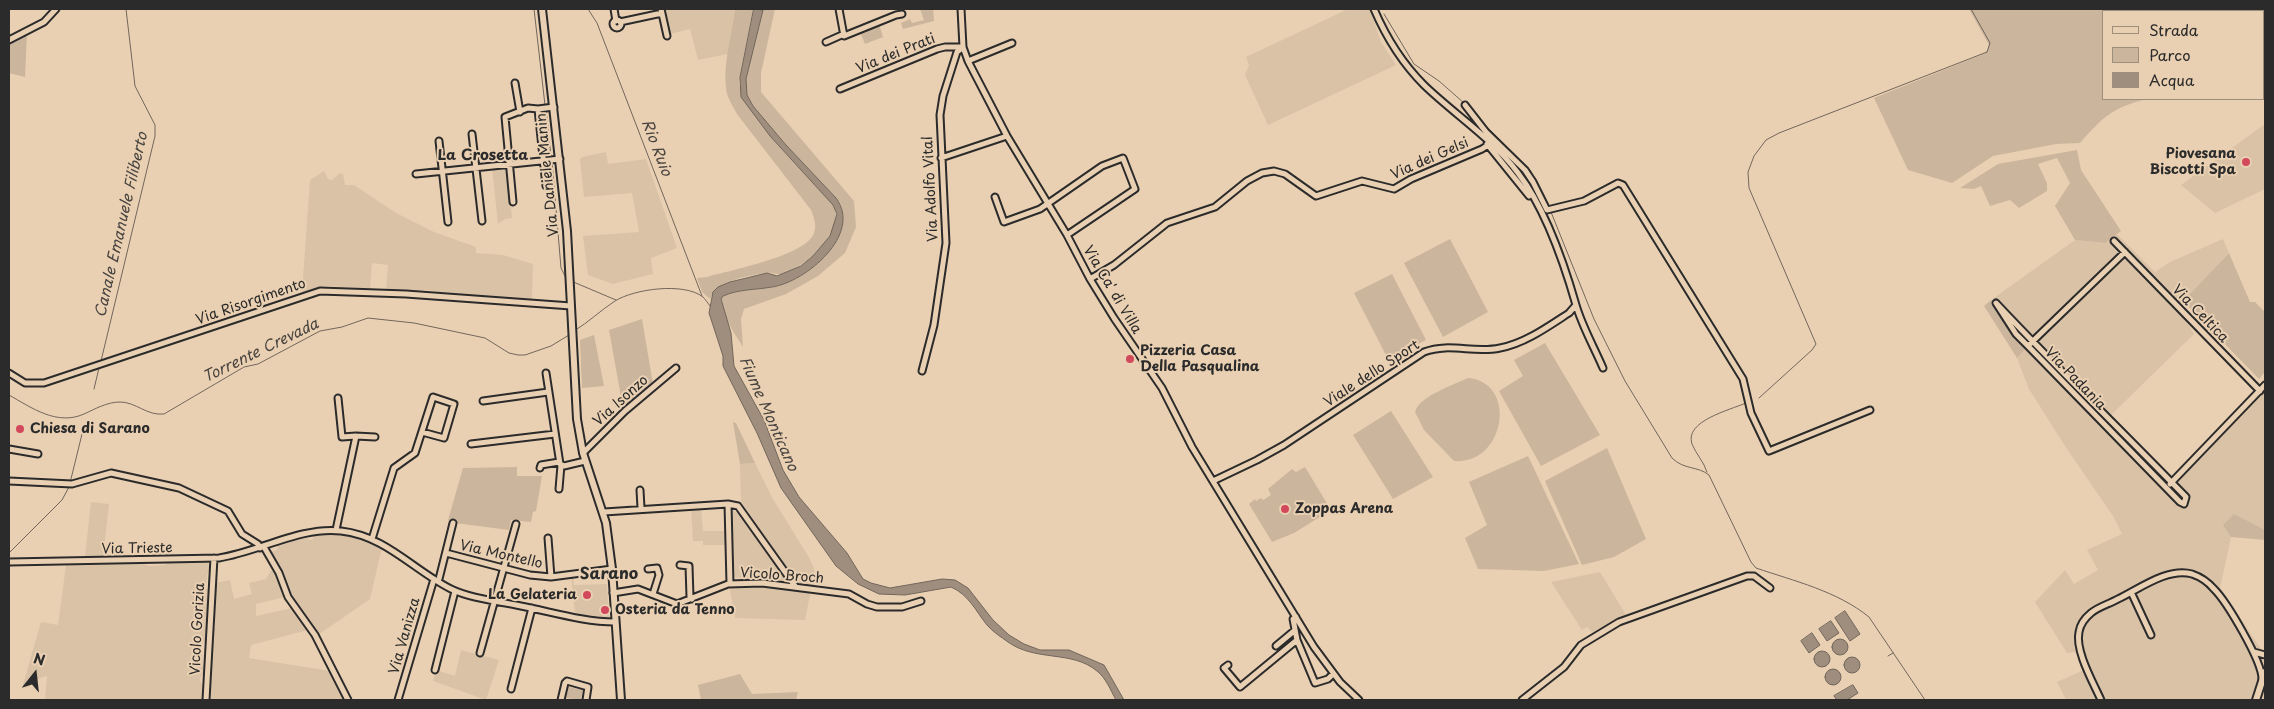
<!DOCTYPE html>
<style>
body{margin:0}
#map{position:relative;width:2274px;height:709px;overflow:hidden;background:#ead0b2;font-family:"Playpen Sans",sans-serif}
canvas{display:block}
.frame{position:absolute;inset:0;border:10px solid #2b2b2b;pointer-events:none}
.legend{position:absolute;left:2102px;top:10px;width:162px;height:90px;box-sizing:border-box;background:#ead0b2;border:1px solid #9e8e7c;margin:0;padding:6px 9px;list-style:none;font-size:15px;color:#2b2b2b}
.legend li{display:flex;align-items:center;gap:10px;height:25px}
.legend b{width:25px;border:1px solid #9e8e7c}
.north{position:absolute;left:10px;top:649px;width:50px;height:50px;-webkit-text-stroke:4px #ead0b2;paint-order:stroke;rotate:16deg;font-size:14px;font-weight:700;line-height:20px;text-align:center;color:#2b2b2b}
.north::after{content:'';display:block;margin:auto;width:18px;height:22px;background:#2b2b2b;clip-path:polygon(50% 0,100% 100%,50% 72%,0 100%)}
</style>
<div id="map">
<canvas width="2274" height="709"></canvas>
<div class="frame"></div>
<ul class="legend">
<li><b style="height:6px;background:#ead0b2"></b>Strada</li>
<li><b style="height:14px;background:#cbb59c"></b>Parco</li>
<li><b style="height:14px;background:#9f8e7d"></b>Acqua</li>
</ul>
<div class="north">N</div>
</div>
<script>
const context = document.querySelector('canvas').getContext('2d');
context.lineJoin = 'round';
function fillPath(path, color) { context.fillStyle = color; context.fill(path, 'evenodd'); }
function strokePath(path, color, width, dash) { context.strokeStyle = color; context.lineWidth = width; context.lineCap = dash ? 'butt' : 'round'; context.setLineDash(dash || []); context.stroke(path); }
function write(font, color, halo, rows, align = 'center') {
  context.font = font + ' "Playpen Sans",sans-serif'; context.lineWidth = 4; context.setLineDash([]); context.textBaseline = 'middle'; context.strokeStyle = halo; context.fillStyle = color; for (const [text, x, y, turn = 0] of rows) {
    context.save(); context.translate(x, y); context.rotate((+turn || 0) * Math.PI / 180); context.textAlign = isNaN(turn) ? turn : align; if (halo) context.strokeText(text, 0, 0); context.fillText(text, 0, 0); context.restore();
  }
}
fillPath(new Path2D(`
 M666,9H735L728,54L698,60L690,29L670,34Z
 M1348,9H1370L1381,42L1396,65L1268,125L1245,75L1249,65L1246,57Z
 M2265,124V189L2215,213L2181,185Z
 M606,152L608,164L646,159L677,248L651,258L653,274L613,284L588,275L583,236L639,232L632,193L584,197L580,159L582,157Z
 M507,166L512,218L505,219L498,224L492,167Z
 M324,171L328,179L332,180L340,173L343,174L345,185H354L396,213L434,232L476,247V253L503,255L533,264L532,299L434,293V291L424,290L420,292L386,290L388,265L372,263L370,289L328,286L302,292L310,180Z
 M2117,234L2155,272L2170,262L2223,239L2229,253L2177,307L2194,334L2108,418L2172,482L2265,385V530L2232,533L2220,588L2265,655V700H2066L2057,682L2084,670L2076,652L2067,653L2035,602L2065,570L2074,584L2098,570L2087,550L2122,534L2113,516L2065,446L2029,389L2017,358L2028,346L2013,333L1991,300L2075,240L2105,243Z
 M755,463L773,499L810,559L814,569V586L796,584L741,501L740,464Z
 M91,502L109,504L103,557L85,556Z
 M691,508H701L703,531H725L726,545H703V541H693Z
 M732,510L742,515L788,582L732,577Z
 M332,534L350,536L382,547L370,599L318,635L293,600L271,552L277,550L278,546L306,537L309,540L313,539L315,535Z
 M207,562L211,566L207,575L206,588L209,591L206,640L203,643L202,649L204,673L201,676L200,681L203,686L202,700H45L47,676L40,678L28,687L22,688L41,622L58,625L66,565L141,563L149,566L165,565L167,563Z
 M271,570L278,576L285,597L256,604V616L292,608L308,630L251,645L249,658L330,671L346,700H207L212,652L211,631L215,628L214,616H213L214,583L230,580L234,599L252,594L249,583L266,579Z
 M1600,572L1626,615L1592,632L1587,627L1582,630L1551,582Z
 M571,575H573L574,585L607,584L609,618L575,615Z
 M729,584L807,589L810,595L805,620L735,618Z
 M461,650L499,660L486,700L433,681L436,670L455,676Z`), '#dac2a7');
fillPath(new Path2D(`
 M735,9H754L739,84L770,136L833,205C848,231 807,266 785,273C777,276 774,272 767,273C749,275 717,281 710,299L702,292L697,278L707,277C730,270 806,256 814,233C817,225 814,218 811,210L737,114C733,106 727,98 726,88C723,63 732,34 735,9Z
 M762,9H775L761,73V92L854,201L856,227L845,253L818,276L786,294L744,309L741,319L743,347C736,335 716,308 723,295L755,288L773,287L795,279L816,265L826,254L843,214L841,205L836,198L786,145L753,106L746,95V79Z
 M920,9H933L934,21L903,29L901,23L910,19L912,23L924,20Z
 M1969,9H2265V102L2263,99V11H2103V99H2146C2112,108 2103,117 2080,143L2056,144L1993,156L1952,183L1908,170L1874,98L1981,55L1987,51L1989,45Z
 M879,24L883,37L865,44L860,32Z
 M27,34L25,77L9,73V43Z
 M2077,150L2081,170L2121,231L2105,243L2075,240L2055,206L2070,183L2057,158L2038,164L2047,183V191L2019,208L2010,200L1990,206L1981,186L1974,189L1960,188L1998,164Z
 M1450,239L1488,312L1443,337L1404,263Z
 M2229,253L2250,302H2255L2265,312V372L2259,379L2183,301Z
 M1392,274L1426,340L1388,359L1354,293Z
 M1991,300L2013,333L2028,346L2017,358L1984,306Z
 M642,319L653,384L623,408L609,330Z
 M594,335L604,386L582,388L580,340Z
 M1545,343L1600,435L1541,466L1499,391L1523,376L1514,360Z
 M1468,378C1518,382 1506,465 1454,461L1424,430L1415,412C1419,396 1454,385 1468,378Z
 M1391,411L1433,477L1393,499L1353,435Z
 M733,422L736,423L755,463L740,464Z
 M1607,448L1646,539L1614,557L1582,565L1545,481Z
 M1528,456L1579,564L1544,571L1478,569L1465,538L1487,525L1469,482Z
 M517,467V476H542L536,511L533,512L531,522L511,520L509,530L455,523L448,520L463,468Z
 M1305,467L1331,510L1294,533L1272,542L1249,504L1255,499L1256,501L1261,498L1263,500L1271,495L1268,489L1292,469L1296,472Z
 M2234,514L2265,530V540L2231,537L2223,525Z
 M740,674L752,694L798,692L796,700H701L698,685Z
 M569,687L583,690L581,700L566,698Z`), '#cbb59c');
const water = new Path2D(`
 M754,9L763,10L746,79L747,95L753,106L786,145L836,198C863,234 806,282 772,287C755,290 739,289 723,296L721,299L731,333L734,366L764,420L783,470L799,497L847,553L863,579L871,583L890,588L942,579L955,580L968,588L993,620L1009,635L1024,644L1040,650H1069L1104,665L1124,700H1116C1111,691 1106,678 1097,671C1072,650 1036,662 1008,642C1001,637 993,632 987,625C975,610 969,595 951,587L905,595L879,594L858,584L836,566L781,488L757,433L723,366V356L709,313L713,292L718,287L730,282L767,273L777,276L801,266L813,256L830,236L837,214L833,205L770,136L741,97L740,78Z
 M1845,611L1860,634L1850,641L1835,618Z
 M1831,621L1839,633L1827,641L1819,629Z
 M1812,633L1820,645L1809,653L1801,641Z
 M1832 647a8 8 0 1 1 16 0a8 8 0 1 1-16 0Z
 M1814 659a8 8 0 1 1 16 0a8 8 0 1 1-16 0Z
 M1844 665a8 8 0 1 1 16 0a8 8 0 1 1-16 0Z
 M1825 677a8 8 0 1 1 16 0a8 8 0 1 1-16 0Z
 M1853,685L1858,693L1847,700H1837L1834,696Z`);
fillPath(water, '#9f8e7d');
strokePath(water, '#71665c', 1);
strokePath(new Path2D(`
 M534,9L545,105
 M588,9L597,23L702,296
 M1384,14L1414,64L1439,81L1464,103
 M546,109L551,157
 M1479,119L1530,170L1548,206
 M552,161L561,268L566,278
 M1551,212L1594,319L1625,381L1672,458C1684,470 1698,466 1709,475L1751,562L1756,568C1794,581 1837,591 1869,617L1925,700
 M571,281L616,300
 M574,331C589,322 601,310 615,301C634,289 684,282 703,297C705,299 708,303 710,306
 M101,361L155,136V125L135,86L126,9
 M94,389L99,368
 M9,395C32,408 57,426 84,414C95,409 107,402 120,402C136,402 147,416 164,414L244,367L258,364L320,331L342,327L368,318L414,323L485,338L509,353L518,355H525L551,346L569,335
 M1759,398L1812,350L1816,344L1749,188L1748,172L1754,156L1766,140L1779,133L1987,52L1990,43L1971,9
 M1707,472C1704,462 1696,454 1692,444C1684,421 1730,410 1746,403
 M70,483L83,430
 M9,553L62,500L69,487
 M1888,656L1893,653
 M9,693V697`), '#71665c', 1);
const minor = new Path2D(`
 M614,9L616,21
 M661,9L667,36
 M839,9L844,36L896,15L902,14
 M961,9L963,47L968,61L1007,136L1067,235L1090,279L1114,318L1162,388L1192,447L1314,647L1340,682L1359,700
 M1374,9C1386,37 1402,63 1424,85C1455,115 1492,138 1518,173C1545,208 1564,263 1576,305C1582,326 1594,347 1603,368
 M613 24a4 4 0 1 1 8 0a4 4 0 1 1-8 0Z
 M620,22L662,13
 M9,40L44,22L56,9
 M826,42L844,34
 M968,61L1012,43
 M515,83L520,112
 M840,89L937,49L945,47H962
 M1465,105L1486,132L1525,170L1533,182L1547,210L1584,201L1618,183L1623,185L1743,379L1751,413L1769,451L1870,410
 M538,109L554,107
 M472,134L482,221
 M439,141L448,222
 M1487,144L1529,196
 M941,158L1007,136
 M416,174L560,159
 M995,197L1004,222L1040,209L1102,166L1123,158L1135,189L1067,235
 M513,202L505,117L528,108L538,109L546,186
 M2114,241L2260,391
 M1090,279L1114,265L1167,223L1215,207L1247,181L1262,173L1274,171L1285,174L1316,196L1362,181L1394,189L1411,179L1482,149L1491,143
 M2028,346L2016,334L1996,303C2058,369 2123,432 2186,497L2184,504L2180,502L2028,346L2033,341L2125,252
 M922,371L934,325L946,243L940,115L943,96L957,52L963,47
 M9,373L25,383H44L320,291L406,294L571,306
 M546,373L560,464L564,466L585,461
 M338,398L342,437L356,436
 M483,401L548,392
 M471,444L555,434
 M9,449L38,454
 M583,453L625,411L676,368
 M540,468L541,465L559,462
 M9,481L72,484L111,473L179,488L228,511L242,534L258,544L260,548
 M1213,481L1257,460L1284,445L1424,352C1450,342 1474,354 1500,348C1524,344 1549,326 1569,313L1576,305
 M2170,484L2265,385
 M559,489L561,465
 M640,490L641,508
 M728,504L730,584
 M604,512L728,504L738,506L795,586
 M336,530L356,436L375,437
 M548,538L551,577
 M372,539L394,468L415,453L433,397L454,404L444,438L422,432
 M264,547L279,573L288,597L315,635L348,700
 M446,553L530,575L551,577L612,569
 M9,562L219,558C258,552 302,526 341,531C386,536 413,570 451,589C472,599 498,601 521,606C552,612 584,622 615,622
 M680,565L689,566L690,597L692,599
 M648,569L657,568L659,575L653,594
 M439,579L453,523
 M2131,592L2151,635
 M613,593L638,589L677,604L728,584L762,583L849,594L867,604L877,607H902L921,601
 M1296,617L1293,619L1297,640L1315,683L1328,679L1333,674
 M1276,646L1294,631
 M2254,652L2265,655
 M480,653L516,524
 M1228,665L1224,668L1240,687L1297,640
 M435,670L455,591
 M511,689L532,608
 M206,700L214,558
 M398,700L434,579
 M561,700L565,683L567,681L588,687L586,700
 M1522,700L1564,667L1581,645L1619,622L1747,576H1754L1770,588
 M2101,700C2093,682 2075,651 2079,632C2080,625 2085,618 2091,613C2098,607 2109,604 2118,599C2139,589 2168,567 2192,574C2201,577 2208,582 2214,589C2227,602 2262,661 2262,679`);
const major = new Path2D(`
 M542,9L567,231L577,419L583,453L606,523L612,569L621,700
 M2256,700L2265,672`);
strokePath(minor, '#2b2b2b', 9);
strokePath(major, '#2b2b2b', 10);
strokePath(minor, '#ead0b2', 5);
strokePath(major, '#ead0b2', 6);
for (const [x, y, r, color] of [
 [2246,162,5,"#d1495b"],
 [1130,359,5,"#d1495b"],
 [20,429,5,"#d1495b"],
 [1285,509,5,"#d1495b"],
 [587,595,5,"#d1495b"],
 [605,610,5,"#d1495b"]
]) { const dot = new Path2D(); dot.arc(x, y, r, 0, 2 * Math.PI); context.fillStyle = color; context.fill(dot); strokePath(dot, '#ead0b2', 2); }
write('14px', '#2b2b2b', '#ead0b2', [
 ["Via dei Prati",896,54,-22],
 ["Via dei Gelsi",1430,159,-24],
 ["Via Daniele Manin",548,175,-96],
 ["Via Adolfo Vital",931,189,-93],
 ["Via Ca' di Villa",1112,290,59],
 ["Via Risorgimento",251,302,-19],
 ["Via Celtica",2200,314,46],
 ["Viale dello Sport",1372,374,-33],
 ["Via Padania",2075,379,46],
 ["Via Isonzo",621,401,-42],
 ["Via Trieste",137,549,-1],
 ["Via Montello",501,555,13],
 ["Vicolo Broch",782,576,4],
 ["Vicolo Gorizia",198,629,-87],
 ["Via Vanizza",405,636,-74]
]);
write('bold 14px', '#2b2b2b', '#ead0b2', [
 ["Piovesana",2236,154,"right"],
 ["Biscotti Spa",2236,170,"right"],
 ["Pizzeria Casa",1140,351],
 ["Della Pasqualina",1140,367],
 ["Chiesa di Sarano",30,429],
 ["Zoppas Arena",1295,509],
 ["La Gelateria",577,595,"right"],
 ["Osteria da Tenno",615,610]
], 'left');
write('italic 15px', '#484440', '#ead0b2', [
 ["Rio Ruio",656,148,69],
 ["Canale Emanuele Filiberto",122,225,-77],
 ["Torrente Crevada",261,351,-26],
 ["Fiume Monticano",768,414,66]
]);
write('bold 15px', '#2b2b2b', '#ead0b2', [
 ["La Crosetta",483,156]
]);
write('bold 16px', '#2b2b2b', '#ead0b2', [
 ["Sarano",609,575]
]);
</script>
